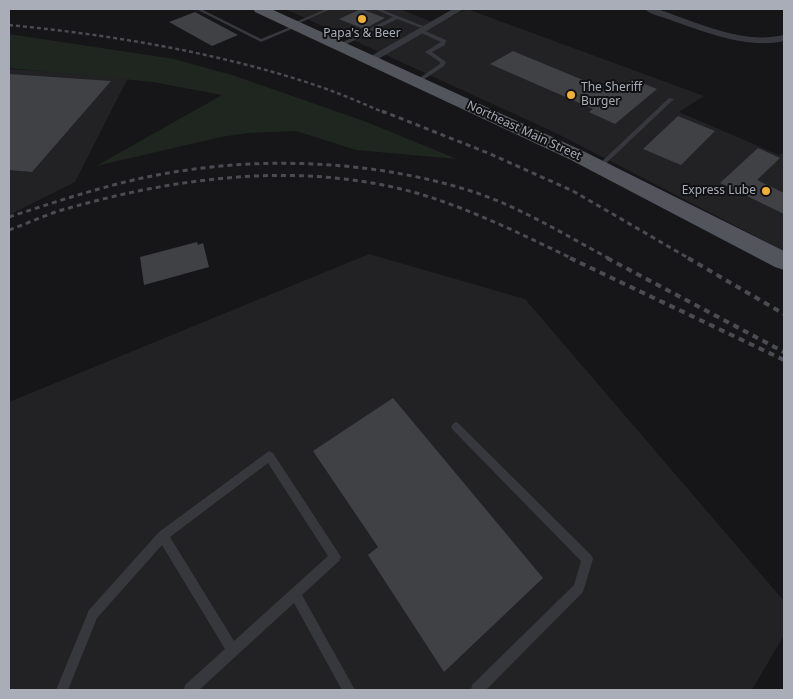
<!DOCTYPE html>
<style>
body{margin:0}
#map{position:relative;width:793px;height:699px;overflow:hidden;background:#161618;font-family:"Noto Sans",sans-serif}
canvas{display:block}
.frame{position:absolute;inset:0;border:10px solid #a8adb8;pointer-events:none}
</style>
<div id="map">
<canvas width="793" height="699"></canvas>
<div class="frame"></div>
</div>
<script>
const context = document.querySelector('canvas').getContext('2d');
context.lineJoin = 'round';
function fillPath(path, color) { context.fillStyle = color; context.fill(path, 'evenodd'); }
function strokePath(path, color, width, dash) { context.strokeStyle = color; context.lineWidth = width; context.lineCap = dash ? 'butt' : 'round'; context.setLineDash(dash || []); context.stroke(path); }
function write(font, color, halo, rows, align = 'center') {
  context.font = font + ' "Noto Sans",sans-serif'; context.lineWidth = 4; context.setLineDash([]); context.textBaseline = 'middle'; context.strokeStyle = halo; context.fillStyle = color; for (const [text, x, y, turn = 0] of rows) {
    context.save(); context.translate(x, y); context.rotate((+turn || 0) * Math.PI / 180); context.textAlign = isNaN(turn) ? turn : align; if (halo) context.strokeText(text, 0, 0); context.fillText(text, 0, 0); context.restore();
  }
}
fillPath(new Path2D(`
 M285,9H400L437,24L467,9L704,96L679,112L779,155L784,152V251L556,133Z
 M9,69L129,76L75,182L9,215Z
 M369,254L525,299L784,601V635L752,690H9V402Z`), '#222225');
fillPath(new Path2D(`
 M9,34L174,59L232,75L364,121L457,159L356,150L296,131L248,133L221,137L96,166L222,95L153,82L9,68Z`), '#1e261f');
fillPath(new Path2D(`
 M361,9L385,18L364,29L339,19Z
 M195,12L238,35L212,46L169,22Z
 M513,51L614,93L632,79L657,89L615,124L589,112L593,109L490,64Z
 M9,74L111,81L32,172L9,170Z
 M678,116L715,131L681,165L643,149Z
 M758,148L780,158L757,180L784,193V214L720,183Z
 M197,242L198,245L203,243L209,267L144,285L140,257Z
 M393,398L543,578L444,672L368,555L378,547L313,451Z`), '#404145');
fillPath(new Path2D(`
 M196,9H201L261,39L295,25L299,26L261,42Z
 M326,9H331L295,25L291,24Z
 M375,9H380L428,28L424,29L397,19L341,47H337V45L393,17Z
 M419,30H423L446,40L445,45L432,52L446,62L444,66L417,84L415,83V81L440,64V62L425,52L441,42L419,32Z
 M669,98L674,99L601,168H597V166Z
 M456,422L459,424L591,555L593,559L583,592L486,690H471L472,685L574,585L581,561L453,430L451,427L453,424Z
 M269,451L273,453L341,557L339,561L302,595L355,690H342L294,603L199,690H184L185,685L225,649L162,545L97,618L68,690H56L89,610L159,532ZM268,463L328,556L234,641L170,537Z`), '#37383d');
fillPath(new Path2D(`
 M453,9H464L373,62H365L364,60Z
 M644,9H657C697,22 742,45 784,35V41C747,49 708,33 673,21C664,17 651,15 644,9Z`), '#37383d');
fillPath(new Path2D(`
 M253,9H271L583,151L784,251V270L775,267L569,159L255,12Z`), '#53555c');
strokePath(new Path2D(`
 M9,25C112,35 216,52 315,85C339,93 362,103 385,113`), '#4a4c52', 2.5, [4, 3]);
strokePath(new Path2D(`
 M382,111L488,153L573,191L690,259
 M9,217C55,202 100,187 147,177C253,155 371,159 474,192C522,208 565,235 610,259
 M9,230C29,223 49,213 69,208C182,176 306,161 420,194C473,210 523,235 573,259`), '#4a4c52', 3, [5, 4]);
strokePath(new Path2D(`
 M570,258L784,360
 M607,258L784,352
 M688,258L784,314`), '#4a4c52', 4, [6, 5]);
for (const [x, y, r, color] of [
 [362,19,5,"#f2b134"],
 [571,95,5,"#f2b134"],
 [766,191,5,"#f2b134"]
]) { const dot = new Path2D(); dot.arc(x, y, r, 0, 2 * Math.PI); context.fillStyle = color; context.fill(dot); strokePath(dot, '#111113', 2); }
write('12px', '#a8adb8', '#111113', [
 ["Papa's & Beer",362,34],
 ["The Sheriff",581,88,"left"],
 ["Burger",581,102,"left"],
 ["Express Lube",756,191,"right"]
]);
write('12px', '#a8adb8', '#111113', [
 ["Northeast Main Street",524,131,25]
]);
</script>
